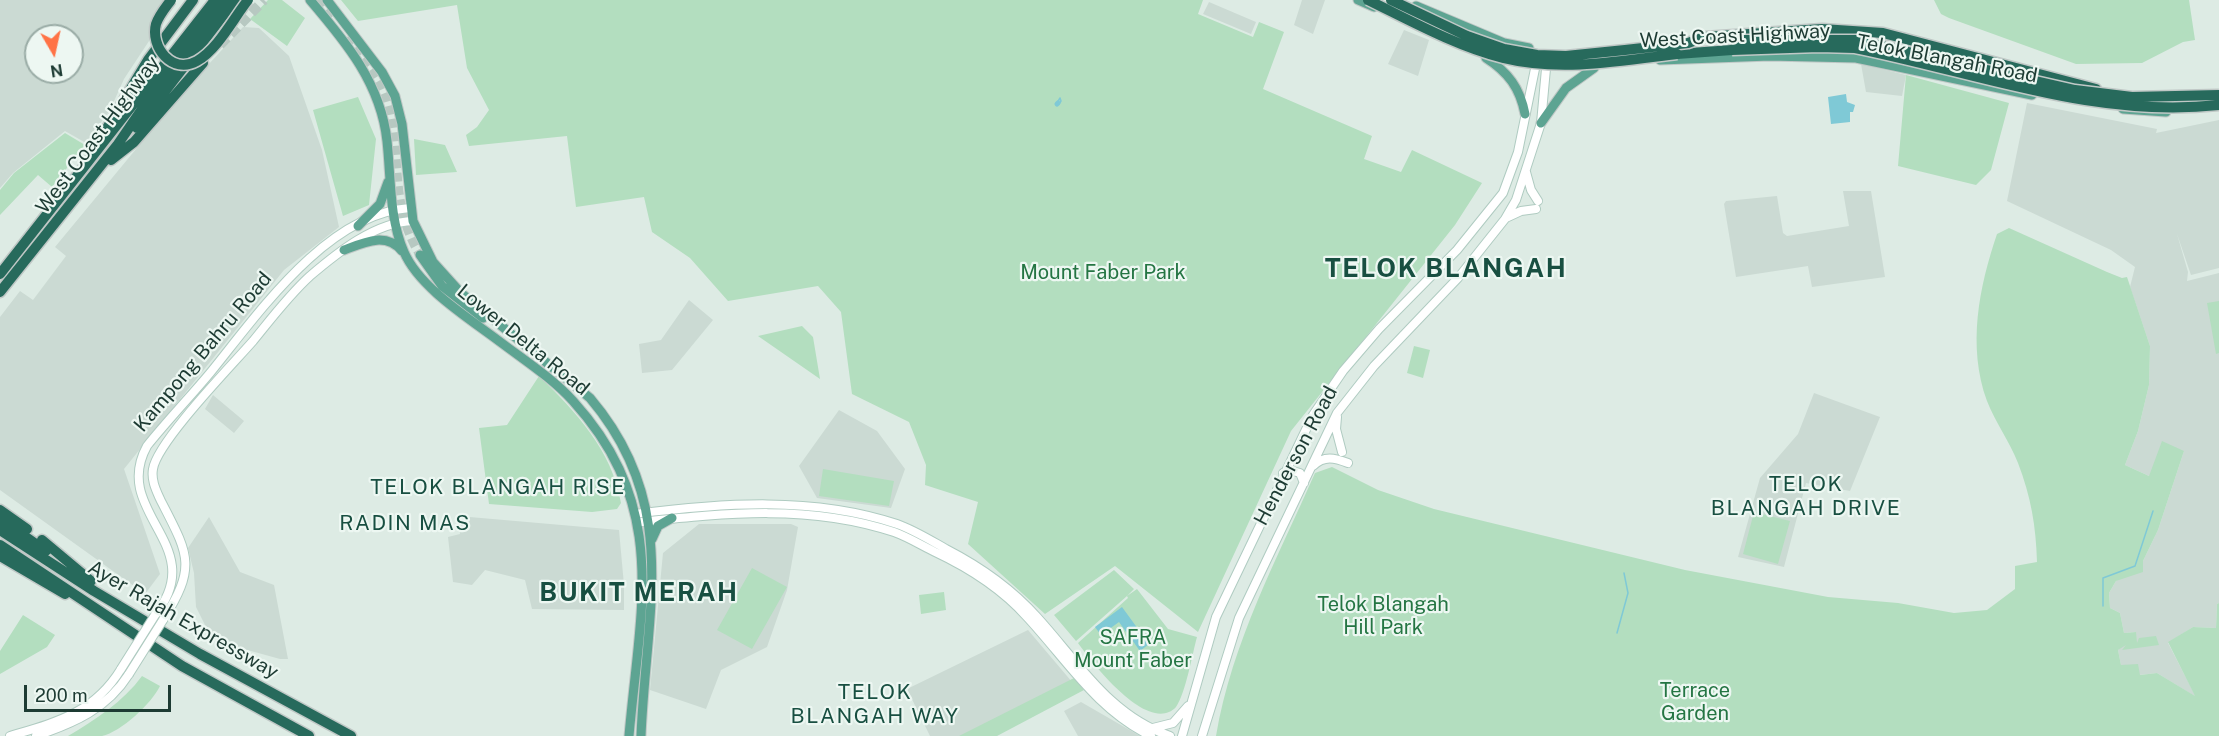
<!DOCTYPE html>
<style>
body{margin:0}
#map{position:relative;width:2219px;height:736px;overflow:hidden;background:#ddebe4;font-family:"Public Sans",sans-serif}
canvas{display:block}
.north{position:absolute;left:24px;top:24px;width:60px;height:60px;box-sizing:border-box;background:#edf7f2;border:2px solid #9aaca6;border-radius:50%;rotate:171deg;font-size:16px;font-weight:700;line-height:24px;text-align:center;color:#1d3b33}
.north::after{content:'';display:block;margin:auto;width:21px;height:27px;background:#ff7346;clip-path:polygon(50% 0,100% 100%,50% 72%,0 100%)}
.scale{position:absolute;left:24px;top:685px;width:147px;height:27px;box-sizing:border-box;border:3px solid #1d3b33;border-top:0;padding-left:8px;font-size:18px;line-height:21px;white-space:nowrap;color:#1d3b33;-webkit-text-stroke:4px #edf7f2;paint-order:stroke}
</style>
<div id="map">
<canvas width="2219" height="736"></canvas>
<div class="north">N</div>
<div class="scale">200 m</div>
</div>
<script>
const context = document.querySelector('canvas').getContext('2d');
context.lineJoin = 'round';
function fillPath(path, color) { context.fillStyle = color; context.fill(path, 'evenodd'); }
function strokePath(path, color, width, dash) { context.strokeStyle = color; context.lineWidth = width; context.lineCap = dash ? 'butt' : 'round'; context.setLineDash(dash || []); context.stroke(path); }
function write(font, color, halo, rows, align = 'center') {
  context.font = font + ' "Public Sans",sans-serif'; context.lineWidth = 4.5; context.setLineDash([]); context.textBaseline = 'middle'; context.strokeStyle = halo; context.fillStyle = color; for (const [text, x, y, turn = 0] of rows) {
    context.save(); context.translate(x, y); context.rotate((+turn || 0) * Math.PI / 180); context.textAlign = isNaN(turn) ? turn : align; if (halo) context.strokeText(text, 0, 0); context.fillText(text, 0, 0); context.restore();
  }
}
fillPath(new Path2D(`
 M0,0H176L124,79L110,110L86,143L65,131L13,173L0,188ZM36,36H72V72H36Z
 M1302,0H1325L1313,34L1294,25Z
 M1209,2L1256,22L1251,34L1203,14Z
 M243,27L259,28L289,56L322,150L339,227L284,270L124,469L160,574L145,594L0,490V317L20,291L33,300L66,256L55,247L184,91Z
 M1404,30L1429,40L1418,76L1388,64Z
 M1861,64L1906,75L1902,96L1866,92Z
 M2027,103L2157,129L2156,133L2219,120V268L2191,275L2177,234L2188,272L2187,281L2219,273V603L2217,604L2216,628L2193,627L2168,643L2196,697L2157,673L2139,675L2121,665L2118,650L2136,632L2124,633L2120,613L2110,608L2109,593L2116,581L2143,561L2158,530L2184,451L2149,476L2125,465L2138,431L2149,385L2150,346L2130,287L2135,267L2111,250L2007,201Z
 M1843,191H1871L1885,277L1812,287L1808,266L1736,277L1724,204L1726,201L1777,196L1783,233L1787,236L1849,226Z
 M689,300L713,320L672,370L642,373L639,344L661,340Z
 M1814,393L1880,417L1850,491L1806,483L1784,567L1738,557L1760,478L1798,434Z
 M213,395L244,421L234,433L205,409Z
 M839,410L877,431L905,469L891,508L817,498L799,466Z
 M458,516L619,530L624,585V610L532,609L525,580L485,570L472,585L453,582L448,537L460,534Z
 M209,517L240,572L274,585L288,659H280L233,646L209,633L196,607L194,573L188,548Z
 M699,524H791L798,527L787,590L767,647L721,670L706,709L650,690L663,553Z
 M1028,630L1078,689L989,736H930L907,689Z
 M1081,702L1140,736H1078L1064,711Z`), '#cbdad3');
fillPath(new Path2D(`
 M268,0H282L305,18L287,46L250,19Z
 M341,0H1203L1198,14L1253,37L1259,22L1284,32L1263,89L1372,136L1364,159L1401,172L1412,150L1482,183L1455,225L1291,431L1198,632L1115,566L1045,614L968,544L978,502L925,485L926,465L909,422L852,394L841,312L818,286L728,301L690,258L652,232L644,197L576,207L567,136L469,146L466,135L477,127L489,110L467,68L457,5L358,21Z
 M1934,0H2189L2195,40L2183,42L2142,63L2076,64L1949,18L1941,14Z
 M1906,75L2009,103L1991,170L1976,185L1898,166Z
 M358,97L376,139L369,205L343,216L313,110Z
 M65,133L85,145L52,187L38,175L0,215V190L14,173Z
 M414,139L445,145L457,172L416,175Z
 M2009,228L2107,272L2122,278L2127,277L2150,346L2149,385L2138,431L2125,465L2149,476L2162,441L2184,451L2158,530L2143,561V572L2116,581L2109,593L2110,608L2120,613L2124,633L2136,632L2137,643L2139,638L2156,636L2159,645L2122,650L2126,645L2118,650L2121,665L2138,664L2140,675L2157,673L2195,696L2168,642L2193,627L2216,628L2217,604L2219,603V736H1216C1232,642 1277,559 1315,473L1332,467L1378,490L1434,509L1685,570L1828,597L1898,603L1954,613L1987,610L2015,589V566L2037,562C2036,526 2031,497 2018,463C2010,442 1995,422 1987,401C1967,346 1979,287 1997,234Z
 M2219,301V353L2216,354L2207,303Z
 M802,326L813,337L820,379L758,336Z
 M1414,346L1430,350L1423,378L1407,373Z
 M539,376C576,412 612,450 621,503L617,509L592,512L489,504L479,428L507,425Z
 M823,469L894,481L889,506L819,496Z
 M1754,512L1790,521L1778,564L1743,554Z
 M752,568L787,587L752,649L717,630Z
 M1114,570L1134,589L1127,596L1137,589L1168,629L1197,637C1192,655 1186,692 1176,707C1149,736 1092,663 1078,643L1128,598L1127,596L1076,641L1054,615Z
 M944,592L946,610L921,614L919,595Z
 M23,615L55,635L47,647L0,674V651Z
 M142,676L160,686C152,703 121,732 102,736C92,736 78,736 68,736C95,720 123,702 142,676Z
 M1074,678L1084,690L997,736H959Z`), '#b3debf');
fillPath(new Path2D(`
 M1846,94L1847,102L1855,105L1853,112H1850V122L1831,124L1828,97Z
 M1122,607L1149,644L1140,651L1119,622L1101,635L1095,627Z`), '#7fc9d6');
strokePath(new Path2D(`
 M1060,98L1061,101L1059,104L1057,103Z
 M2103,606V578L2135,566L2153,511
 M1617,633L1628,593L1624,573`), '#7fc9d6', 1.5);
strokePath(new Path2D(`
 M1057,104L1058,103`), '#7fc9d6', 5);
strokePath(new Path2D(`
 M317,0L332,20
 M346,38C359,53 382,80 387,99C403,155 388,202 420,255`), '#b7c8c1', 9, [9, 4.5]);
strokePath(new Path2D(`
 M220,45L264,0`), '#b7c8c1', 10, [10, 5]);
const secondary = new Path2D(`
 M1526,172L1531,190L1538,201
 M1508,217L1521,211L1536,209
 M1337,417L1336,429L1342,452
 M1313,466C1324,455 1335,458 1348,463
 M1283,473L1289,470L1300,473L1304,483
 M635,514C722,503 813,496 897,524C914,530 930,540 946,549C979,566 1012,589 1037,617C1078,662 1110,716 1170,736
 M641,522C726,513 810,504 894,532C908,537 921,545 935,552C969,568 1001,588 1027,617C1067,660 1097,710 1151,736
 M155,615C211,545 110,513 147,446C167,421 190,397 210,373C258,314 327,213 410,208
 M163,620C198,565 188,554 160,499C156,490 151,480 153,469C157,442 232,365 253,341C271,319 289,295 310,276C337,253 375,222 413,221
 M1153,728L1173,723L1188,706
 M10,736C57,722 94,713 121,669
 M36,736C74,723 107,709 129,674
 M1182,736L1216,617L1313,415L1343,371L1379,329L1457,250L1503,193L1518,152L1537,59
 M1202,736L1239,618L1337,413L1374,366L1458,278L1505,219L1516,200L1541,123L1547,58`);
const primary = new Path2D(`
 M310,0C346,42 381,84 387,141C391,177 389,218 404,252C420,289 472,320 503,344C527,362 553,379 573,401C670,508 640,608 629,736
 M327,0L382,72L395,96L402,124L413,221L433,262L461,293L590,398C681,505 646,610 641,736
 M1358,0L1374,7
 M1416,6L1504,43L1529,48
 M1486,58C1508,72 1520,88 1525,114
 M1660,60L1770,56L1856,58L2032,95
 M2123,109L2166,112
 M1541,123L1566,88L1594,68
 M358,226L380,204L388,182
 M344,250C365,242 386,232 402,251
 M420,255L442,286L483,318
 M652,539L658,526L672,518`);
const highway = new Path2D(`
 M1705,37L1822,29L1883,33L2096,89
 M1677,54L1732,50
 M137,128L235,0
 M98,143L148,60L193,0
 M111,160L134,142L203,63
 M0,274L215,0
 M0,292L118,144L164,77L225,0
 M0,510L27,529
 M0,519L46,551
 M0,530L94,591L200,654L351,736
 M42,540L91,581
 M0,545L182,666L309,736
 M0,556L65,594`);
strokePath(secondary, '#afcbc1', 10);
strokePath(primary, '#c0c8c6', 11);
strokePath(highway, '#c0c8c6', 13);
strokePath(secondary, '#fff', 8);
strokePath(primary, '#5da492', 9);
strokePath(highway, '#276a5c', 10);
const secondaryBridge = new Path2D(`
 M121,669L155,615
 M129,674L163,620`);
const highwayBridge = new Path2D(`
 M171,0C166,7 159,15 156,24C150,47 172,75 197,61C218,49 233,19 248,0
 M1368,0C1411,21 1456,46 1503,58C1560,72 1621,61 1677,54
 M1391,0L1467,36L1504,49L1537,55L1566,56L1625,50L1688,43L1705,37
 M1733,40H1856L2075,90L2132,97L2219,95
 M1732,50L1819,47L1855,48C1976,72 2094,119 2219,105`);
strokePath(secondaryBridge, '#afcbc1', 10, []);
strokePath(highwayBridge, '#c0c8c6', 13, []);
strokePath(secondaryBridge, '#fff', 8);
strokePath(highwayBridge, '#276a5c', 10);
write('20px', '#1d3b33', '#edf7f2', [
 ["West Coast Highway",1735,36,-3],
 ["Telok Blangah Road",1947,59,11],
 ["West Coast Highway",98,135,-53],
 ["Lower Delta Road",523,340,39],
 ["Kampong Bahru Road",203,352,-50],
 ["Henderson Road",1296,456,-62],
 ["Ayer Rajah Expressway",183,620,30]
]);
write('20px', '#247543', '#edf7f2', [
 ["Mount Faber Park",1103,273],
 ["Telok Blangah",1383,605],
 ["Hill Park",1383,628],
 ["SAFRA",1133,638],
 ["Mount Faber",1133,661],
 ["Terrace",1695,691],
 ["Garden",1695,714]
]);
context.letterSpacing = '1.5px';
write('21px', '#184f41', '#edf7f2', [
 ["TELOK",1806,485],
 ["BLANGAH DRIVE",1806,509],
 ["TELOK BLANGAH RISE",498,488],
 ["RADIN MAS",405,524],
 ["TELOK",875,693],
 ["BLANGAH WAY",875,717]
]);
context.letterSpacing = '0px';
context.letterSpacing = '1.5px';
write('bold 26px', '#184f41', '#edf7f2', [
 ["TELOK BLANGAH",1446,269],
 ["BUKIT MERAH",639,593]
]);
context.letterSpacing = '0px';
</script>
